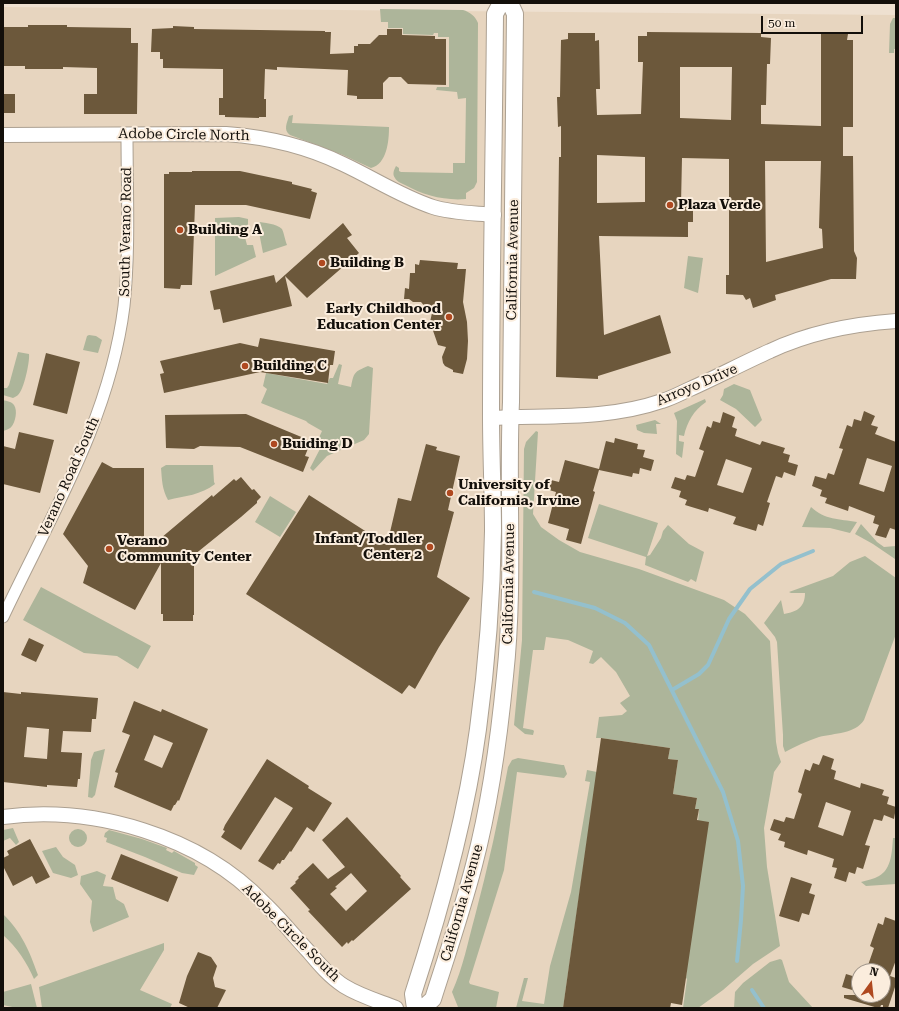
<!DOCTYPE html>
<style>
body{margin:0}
#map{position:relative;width:899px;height:1011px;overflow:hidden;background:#eee0d0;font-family:"Roboto Serif",serif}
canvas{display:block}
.frame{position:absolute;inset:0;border:4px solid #130f0a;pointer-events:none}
.north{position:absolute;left:851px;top:963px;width:40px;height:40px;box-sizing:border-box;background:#fbeddd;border:1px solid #9e9489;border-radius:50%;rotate:15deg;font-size:11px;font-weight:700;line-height:16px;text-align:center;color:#130f0a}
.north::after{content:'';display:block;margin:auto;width:14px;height:18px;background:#af4920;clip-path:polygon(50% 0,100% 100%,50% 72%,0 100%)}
.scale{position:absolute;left:761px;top:16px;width:102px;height:18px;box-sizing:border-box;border:2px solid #130f0a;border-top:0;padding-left:5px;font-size:12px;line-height:14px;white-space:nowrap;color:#130f0a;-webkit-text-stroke:3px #fbeddd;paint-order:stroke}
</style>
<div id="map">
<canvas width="899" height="1011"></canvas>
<div class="frame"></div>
<div class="north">N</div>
<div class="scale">50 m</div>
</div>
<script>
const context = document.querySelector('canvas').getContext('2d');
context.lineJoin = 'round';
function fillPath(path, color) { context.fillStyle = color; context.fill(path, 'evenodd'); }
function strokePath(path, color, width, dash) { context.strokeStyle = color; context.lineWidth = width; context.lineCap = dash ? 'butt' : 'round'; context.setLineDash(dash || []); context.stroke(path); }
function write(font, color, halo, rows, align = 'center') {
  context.font = font + ' "Roboto Serif",serif'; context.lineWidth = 4; context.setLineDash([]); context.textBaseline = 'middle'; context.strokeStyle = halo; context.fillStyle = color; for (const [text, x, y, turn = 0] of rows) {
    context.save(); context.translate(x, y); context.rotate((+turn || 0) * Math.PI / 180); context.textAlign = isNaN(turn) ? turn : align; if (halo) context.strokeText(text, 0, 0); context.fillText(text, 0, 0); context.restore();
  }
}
fillPath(new Path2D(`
 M3,7L896,15V1008H3ZM859,971H883V995H859Z`), '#e7d5bf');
fillPath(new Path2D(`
 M380,9L463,10C470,12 475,16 478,23L477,182L474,188L466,193V199C445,201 423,195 405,185C401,183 396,181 395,178C392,174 394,170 396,166L399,168V171L401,172L453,173V163H465L466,98L458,99L457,92L436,90L437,87H449V37H438V33H434L433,35L403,34V28H388V22H381Z
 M893,18H896V49H894V53H889L890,24Z
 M293,115L292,123L389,127C389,141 387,164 371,168L343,155L290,135C283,130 287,123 289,116Z
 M239,217L248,219V229L243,230L247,245H253L256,257L215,276V218Z
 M257,222C263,222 277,224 282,229C284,233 285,240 287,245L263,253Z
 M688,256L703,258L698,293L684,288Z
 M89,335L96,336L102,340L98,353L83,350L87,336Z
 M18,352L29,354C30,361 24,390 18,395C17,396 15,397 13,398L3,395V388H7L9,385Z
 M339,364L342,365L338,384L351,387C354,372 354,372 368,366L373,368L369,434L364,440L327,456L313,471L310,468L320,449L315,446L322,431L308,423L306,421L261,403L267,389L263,386L266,373L327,384L330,378H333Z
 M734,384L750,390L762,420L755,427L736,409L720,400L723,395L724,389Z
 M705,399L706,402C694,410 687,422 684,436L679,435V441L684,442L682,458L676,454L677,421L674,413Z
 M3,400C7,401 12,402 14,405C18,411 15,422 12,426C10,429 6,430 3,431Z
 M655,420L661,424H656L657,434L644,433L637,430L636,425Z
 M536,431L538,432L533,514L541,527L559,540L580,552L639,569L724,600L745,614L770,641L776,742L778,753L781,762L774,772L764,828L767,867L780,946L753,964L723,990L698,1008H683L687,979L686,978L699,809H695L697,798L673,794L678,760L668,759L670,748L601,738H596L599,717L622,715L627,711L620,703L630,696L616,672L601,657L593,664L589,663L593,651L568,640L546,637L544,650H533L523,728L533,730L534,731L533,735L525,734L514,725L522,640L524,449L526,442Z
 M166,465H213L214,482L215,484C201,495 185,496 168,500C162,489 162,480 161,468Z
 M270,496L296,512L280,537L255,522Z
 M599,504L658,523L647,556L650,555L661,538L663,531L668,525L689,544L704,552L696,582L691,579L688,582L645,565L646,557L588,538Z
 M811,507C825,520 839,519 857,522L850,533L830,528L802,527Z
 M861,524L877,542L884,547L896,546L895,559L873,544L855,534Z
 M865,556L896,578V634L864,720C855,734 835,733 819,737C807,741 796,746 785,752L783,746V735L777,642L775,637L764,623L781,600L784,614C797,612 805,607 805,593H791L789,592L833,576L850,562Z
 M41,587L151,646L138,669L117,656L84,653L23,620Z
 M105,749L95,795L92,798L88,797L91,760L94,752Z
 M518,758L562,765H564L567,774L564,778L517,772L504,870L469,982L470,984L499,992L496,1008H461L458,1007L452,992C463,968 468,941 475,916C488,867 499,817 508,767L512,760Z
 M587,770L597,772L563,1008H516L524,978H528L522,1001L544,1004L550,966L571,892L590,782L585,781Z
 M13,828L19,842L16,845L10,838L3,841V830Z
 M69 838a9 9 0 1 1 18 0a9 9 0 1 1-18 0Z
 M109,830L142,839L167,848L166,850L172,853L174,851L195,863V865L198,867L194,875L182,873L145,857L106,842L107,838L104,837L105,833Z
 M893,838H896V884L866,886L861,882C867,880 874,879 879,876C892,869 892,850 893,838Z
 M56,847L63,857L75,865L78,875L71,878L53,873L42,851Z
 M97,871L106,875L103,886L113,887L116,899L124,904L129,917L93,932L90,922L92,901L80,884L81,876Z
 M3,914C22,933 29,950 38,975L34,979C27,963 17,947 3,935Z
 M164,943V950L140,990L172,1004L170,1008H42L39,987Z
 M780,959L782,960L789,982L813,1008H734L735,992L743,983L770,962Z
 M31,984L37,1008H17L3,1005V992Z`), '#adb59a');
strokePath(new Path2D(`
 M534,592L595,608L625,623L649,645L723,792L738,841L743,886L741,920L737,961
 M672,690L699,674L708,665L729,619L750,589L781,564L813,551
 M752,990L764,1008`), '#94c0cd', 4);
fillPath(new Path2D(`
 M28,25H67V27L131,28V43H138L137,114H84V94H97V68L63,67V69H25V66H3V27H28Z
 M173,26L194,27V29L325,31V32H331L330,54L354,53V46H358V44H370L379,35H387V29H402V35L435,36V39H446V85L408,84L401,77H389L383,83V99H357V96L347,95L348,70L277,67V70L265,69L264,99H266V117H259V118L225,117V115H219V98H223V69L163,68V59H160V52H151L152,29L173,28Z
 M647,32L761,33V37L771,38L770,64H767L766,105H761V124L821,126V34H848L847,40H853V127H843V156H853L854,251L857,258L856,279H831L775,295L776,300L753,308L750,298L746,300L743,295L726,294V275H729V159L682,158L681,204H693V222H688V237L599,236L604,335L660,315L671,353L598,376V379L556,377L559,157H561V126L558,127L557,97H560L561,40L568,39V33H595V41L599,40L600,89H596L597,115L641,114L643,62H638V36H647ZM680,67H732L731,120L680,118ZM597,155L645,157V202L597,203ZM765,161H821L819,228L822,229L823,248L766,262Z
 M3,94H15V113H3Z
 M192,171H240L292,182V184L312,189L311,191L317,193L310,219L246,205H195L192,285H181L180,289L164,288V174H169V172H192Z
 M343,223L352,235L347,238L359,253L307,298L285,276L292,306L223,323L220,309L214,310L210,291L274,275L276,283Z
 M420,260L458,263L457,269H466L463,302L467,322L468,341L467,359L463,374L453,372V370L445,366L443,363L442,357L446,347L438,345L430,322L432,313L427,309L421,302H413L409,299H404L405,288L409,289L410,273H415V264L419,265Z
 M260,338L335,351L333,365H330L328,383L260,372L164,393L160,374L164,373L160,361L240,343L258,347Z
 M46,353L80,362L67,414L33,405Z
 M864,411L875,416L871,425L878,427L875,434L896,442V530L890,528L886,538L875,535L879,525L873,523L875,516L849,506L848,511L825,503L827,498L820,496L822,490L812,486L815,476L826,479L828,473L834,475L843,449L839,448L847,425L852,427L854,419L861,421ZM867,458L892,466L884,492L859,484Z
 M723,412L735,417L732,427L737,429L735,436L760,445L762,441L785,448L783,453L790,455L788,462L798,465L795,476L784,472L782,478L776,476L767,502L770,503L763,526L758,524L756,531L733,524L736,517L709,508L708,512L685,505L687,500L679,497L681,491L671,488L675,477L685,480L687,475L695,477L704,451L699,449L707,426L711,428L713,421L720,423ZM726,459L752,468L743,493L717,485Z
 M246,414L311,441L305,456L309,457L303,472L240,447L200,446L194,449L166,448L165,415Z
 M19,432L54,440L40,493L3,484V446L15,449Z
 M615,438L638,444L637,449L645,450L643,457L654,460L651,471L640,468L639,474L633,473L632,477L599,470L593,491L595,492L581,544L566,540L569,529L548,523L556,492L549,490L551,480L559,482L565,460L599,469L606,441L614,443Z
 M426,444L437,447L436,450L460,456L448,510L454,512L437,577L470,598L439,647L415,689L409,685L402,694L246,594L309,495L387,545L398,498L411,501Z
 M102,462L113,468H144V538H161L212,495L213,497L234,479L236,481L241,477L252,490L254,489L261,497L257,501V503L241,517L194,555V615H193V621H163V614H161V563L135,610L83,583L88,566L63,534Z
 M29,638L44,645L36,662L21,655Z
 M3,692L21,694V692L98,698L96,719H92L91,732L63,731L61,752L82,753L80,779H78L77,787L47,785V787L3,782ZM27,727L49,729L47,759L24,757Z
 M134,701L161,712L162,709L208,729L179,801L178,800L175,805H174L171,811L114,787L118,773L115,772L130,735L122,732ZM154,735L173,743L162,768L144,760Z
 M601,738L670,748L668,759L678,760L673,794L697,798L695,809H699L697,820L709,822L682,1005L671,1003L670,1008H563Z
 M823,755L834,759L831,769L836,771L834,779L860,788L861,783L884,790L882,795L889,797L887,804L896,807L894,819L884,815L882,821L874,819L865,845L870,846L863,869L857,867L855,874L849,872L846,882L834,878L837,868L832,867L834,859L808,850L807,855L784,847L785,842L778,840L781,834L770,830L774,819L784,822L786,817L794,819L802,794L798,792L805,769L810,771L813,763L819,765ZM826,802L851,811L843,836L818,827Z
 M267,759L309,786L308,788L332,803L314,832L307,827L291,852L290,851L284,860H282L280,864L278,863L273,870L258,861L293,808L275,797L241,850L221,837L225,831L223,830L225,825Z
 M347,817L401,876L400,877L411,889L353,941L352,940L348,944L347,942L342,947L308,911L310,910L290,888L296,883L295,882L299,878L298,877L313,863L328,879L345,867L322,840ZM351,873L367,891L346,911L330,894L337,888L335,887Z
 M30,839L50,877L36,884L32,876L13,886L3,866V858L9,855L7,851Z
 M121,854L178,877L168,902L111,879Z
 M791,877L812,884L809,893L815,895L809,915L802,913L799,922L779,916Z
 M885,917L896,921V960L890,976L896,978V984L888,1008H883V1005H881L880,1008H878L844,998V995H883V971H866L874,948L870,946L878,923L883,925Z
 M198,952L211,957L217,966L213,978L215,987L226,990L217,1008H190L179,1003L187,976Z
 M846,974L859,978V992L842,987Z`), '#6c583b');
const minor = new Path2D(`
 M3,617C50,517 110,419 124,306C130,249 127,192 127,134`);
const tertiary = new Path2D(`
 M3,135L226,134C266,137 306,146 343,164C373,178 402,197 433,207C452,213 474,213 494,215
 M491,418C548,415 607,420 662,401C672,398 681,393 690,389C717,377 743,363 770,351C808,333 854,324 896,321
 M3,817C94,805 200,836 264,903C280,918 294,936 309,952C319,964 330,977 344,986C360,996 378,1001 396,1008`);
const secondary = new Path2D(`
 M415,1008L413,994C441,908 466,819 478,729C487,663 492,597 493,531C493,493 491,455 491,416C491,282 494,148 495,14L501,3
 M423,1008L433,999C447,955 462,911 474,865C490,804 499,739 505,676C515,585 507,493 511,402L515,14L510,3`);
strokePath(minor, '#aca091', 13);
strokePath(tertiary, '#aca091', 16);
strokePath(secondary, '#aca091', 18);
strokePath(minor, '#fff', 11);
strokePath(tertiary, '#fff', 14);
strokePath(secondary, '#fff', 16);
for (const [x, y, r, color] of [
 [670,205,4,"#af4920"],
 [180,230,4,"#af4920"],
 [322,263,4,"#af4920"],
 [449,317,4,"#af4920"],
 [245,366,4,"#af4920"],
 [274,444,4,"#af4920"],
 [450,493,4,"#af4920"],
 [430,547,4,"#af4920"],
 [109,549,4,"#af4920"]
]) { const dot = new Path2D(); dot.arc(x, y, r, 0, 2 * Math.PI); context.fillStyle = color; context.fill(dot); strokePath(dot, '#fbeddd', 1.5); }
write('14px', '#130f0a', '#fbeddd', [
 ["Adobe Circle North",184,135,1],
 ["South Verano Road",126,232,-89],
 ["California Avenue",513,260,-89],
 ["Arroyo Drive",697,385,-23],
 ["Verano Road South",69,477,-66],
 ["California Avenue",509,584,-89],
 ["California Avenue",462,903,-74],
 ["Adobe Circle South",291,933,45]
]);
write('bold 14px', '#130f0a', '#fbeddd', [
 ["Plaza Verde",678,205],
 ["Building A",188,230],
 ["Building B",330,263],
 ["Early Childhood",441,309,"right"],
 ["Education Center",441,325,"right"],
 ["Building C",253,366],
 ["Buiding D",282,444],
 ["University of",458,485],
 ["California, Irvine",458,501],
 ["Infant/Toddler",422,539,"right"],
 ["Center 2",422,555,"right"],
 ["Verano",117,541],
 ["Community Center",117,557]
], 'left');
</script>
